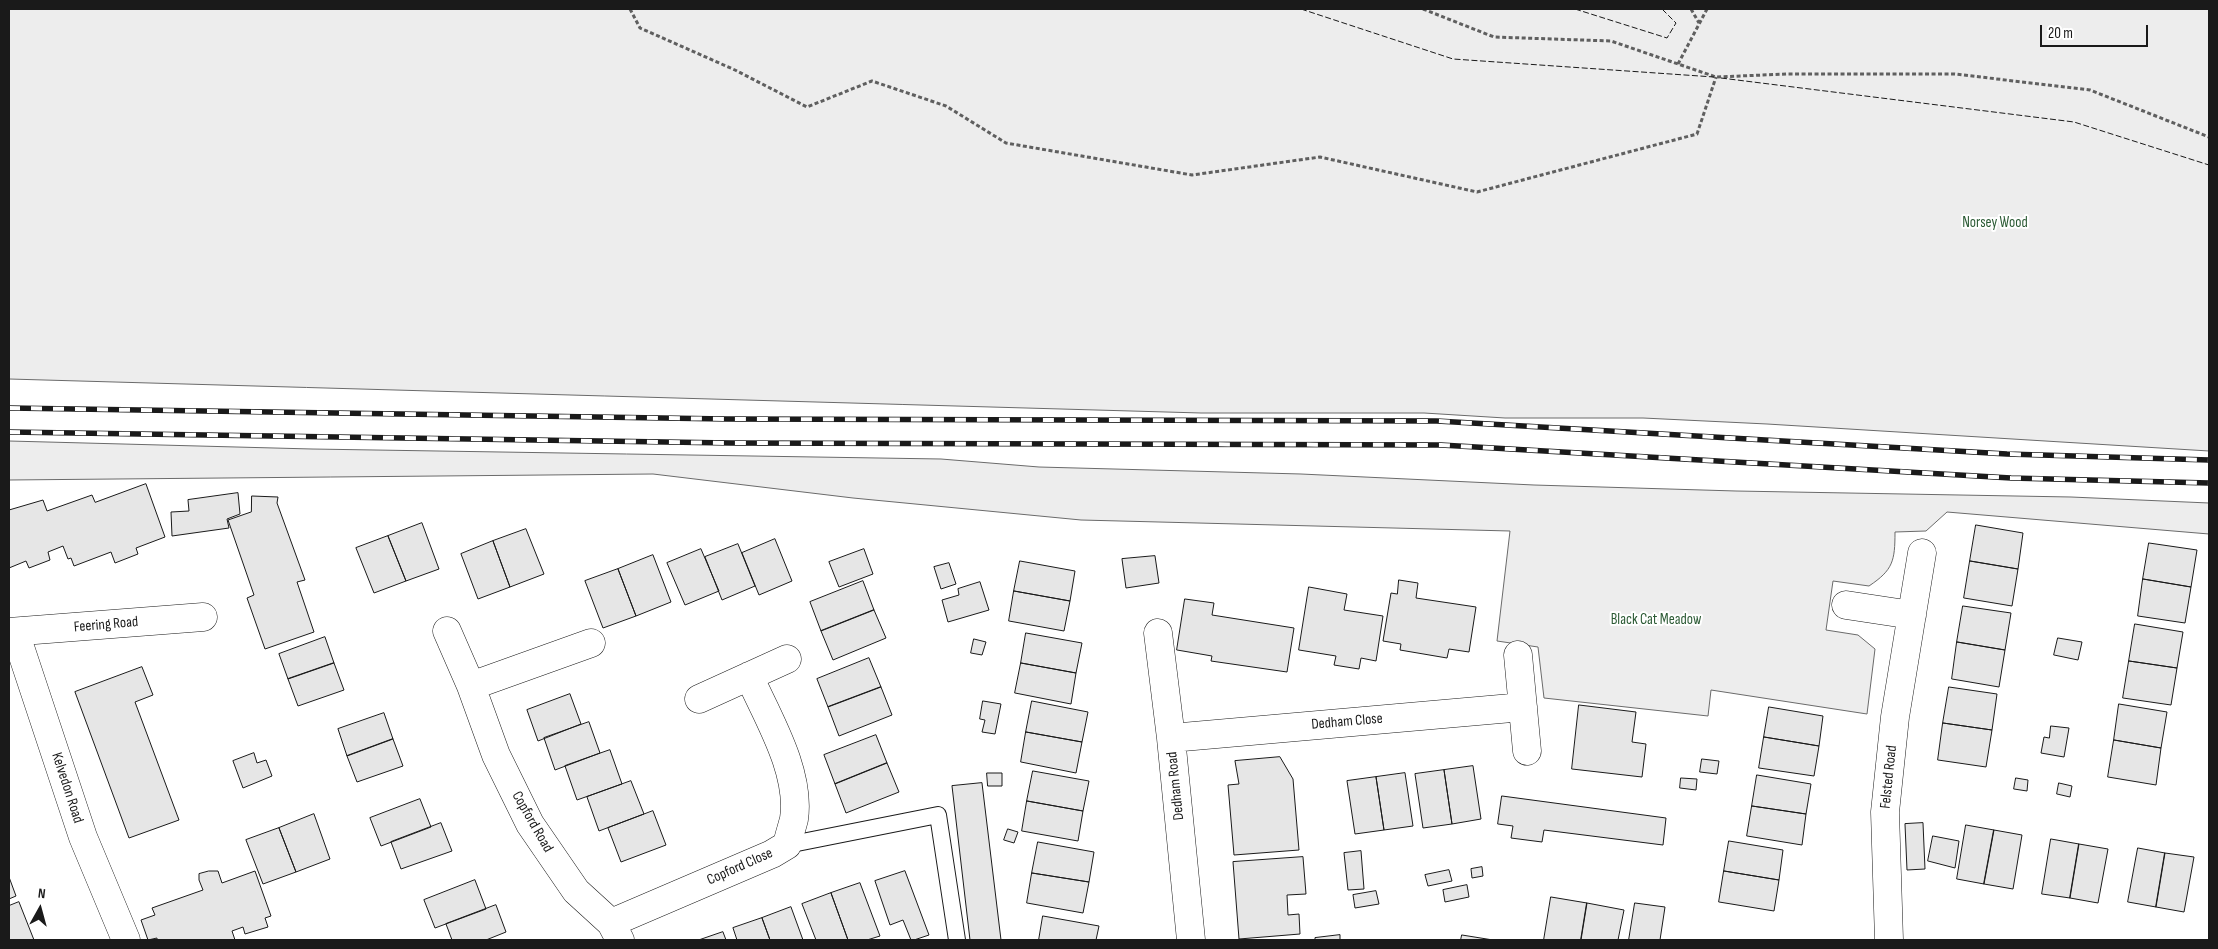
<!DOCTYPE html>
<style>
body{margin:0}
#map{position:relative;width:2218px;height:949px;overflow:hidden;background:#fff;font-family:"Sofia Sans Condensed",sans-serif}
canvas{display:block}
.frame{position:absolute;inset:0;border:10px solid #1a1a1a;pointer-events:none}
.north{position:absolute;left:15px;top:884px;width:50px;height:50px;-webkit-text-stroke:4px #fff;paint-order:stroke;rotate:7deg;font-size:14px;font-weight:700;line-height:20px;text-align:center;color:#1a1a1a}
.north::after{content:'';display:block;margin:auto;width:18px;height:22px;background:#1a1a1a;clip-path:polygon(50% 0,100% 100%,50% 72%,0 100%)}
.scale{position:absolute;left:2040px;top:25px;width:108px;height:22px;box-sizing:border-box;border:2px solid #1a1a1a;border-top:0;padding-left:6px;font-size:15px;line-height:18px;white-space:nowrap;color:#1a1a1a;-webkit-text-stroke:4px #fff;paint-order:stroke}
</style>
<div id="map">
<canvas width="2218" height="949"></canvas>
<div class="frame"></div>
<div class="north">N</div>
<div class="scale">20 m</div>
</div>
<script>
const context = document.querySelector('canvas').getContext('2d');
context.lineJoin = 'round';
function fillPath(path, color) { context.fillStyle = color; context.fill(path, 'evenodd'); }
function strokePath(path, color, width, dash) { context.strokeStyle = color; context.lineWidth = width; context.lineCap = dash ? 'butt' : 'round'; context.setLineDash(dash || []); context.stroke(path); }
function write(font, color, halo, rows, align = 'center') {
  context.font = font + ' "Sofia Sans Condensed",sans-serif'; context.lineWidth = 4; context.setLineDash([]); context.textBaseline = 'middle'; context.strokeStyle = halo; context.fillStyle = color; for (const [text, x, y, turn = 0] of rows) {
    context.save(); context.translate(x, y); context.rotate((+turn || 0) * Math.PI / 180); context.textAlign = isNaN(turn) ? turn : align; if (halo) context.strokeText(text, 0, 0); context.fillText(text, 0, 0); context.restore();
  }
}
const green = new Path2D(`
 M9,9H2209V451L1767,424L1643,418H1505L1424,413H1201L9,379Z
 M9,441L312,449L941,459L1039,467L1301,474L1534,485L1736,491L2071,497L2209,503V534L1947,512L1926,531L1895,532C1895,561 1893,570 1869,586L1833,581L1826,630L1858,635L1875,649L1867,714L1711,690L1708,716L1544,698L1538,647L1497,641L1510,531L1081,520L853,498L653,474L9,480Z`);
fillPath(green, '#ededed');
strokePath(green, '#6a6a6a', 1);
const building = new Path2D(`
 M146,484L165,537L136,548L138,554L115,563L111,552L74,566L71,558L68,559L63,546L48,552L50,560L29,568L26,561L9,568V510L43,500L47,511L92,495L95,502Z
 M238,493L240,514L227,519L229,528L172,536L171,512L189,511L188,500Z
 M252,496L278,497L277,503L305,580L297,582L314,632L265,649L247,598L254,595L228,520L251,512Z
 M422,523L439,569L406,581L388,536Z
 M1976,525L2023,533L2018,569L1970,561Z
 M526,529L544,574L510,587L493,541Z
 M388,536L406,581L374,593L356,548Z
 M775,539L792,581L759,595L742,553Z
 M493,541L510,587L478,599L461,554Z
 M2149,543L2197,550L2191,587L2143,579Z
 M738,544L755,586L722,600L705,557Z
 M701,549L719,591L685,605L667,563Z
 M864,549L873,574L839,587L829,562Z
 M653,555L671,602L636,616L618,569Z
 M1155,556L1159,583L1126,588L1122,559Z
 M1020,561L1075,571L1070,601L1014,591Z
 M1970,561L2018,569L2012,606L1964,598Z
 M949,563L956,584L941,589L934,567Z
 M618,569L636,616L603,628L585,581Z
 M2143,579L2191,587L2185,623L2138,616Z
 M1399,580L1418,583L1416,598L1476,607L1469,652L1449,649L1447,658L1400,650L1401,644L1383,641L1391,593L1397,594Z
 M863,581L874,610L821,631L810,602Z
 M980,582L989,610L948,622L942,600L959,595L958,589Z
 M1309,587L1347,594L1344,610L1383,616L1376,661L1361,658L1359,669L1334,665L1336,656L1299,650Z
 M1014,591L1070,601L1064,631L1009,621Z
 M1185,599L1214,603L1212,615L1294,628L1287,672L1211,661L1212,656L1177,650Z
 M1963,606L2011,613L2005,650L1957,642Z
 M874,610L886,638L833,660L821,631Z
 M2135,624L2183,632L2177,668L2129,661Z
 M1026,633L1082,643L1076,673L1021,663Z
 M325,637L334,663L288,679L279,654Z
 M2058,638L2082,642L2078,660L2054,655Z
 M974,639L986,642L982,655L971,653Z
 M1957,642L2005,650L1999,687L1952,679Z
 M869,658L881,687L828,707L817,679Z
 M2129,661L2177,668L2171,705L2123,698Z
 M334,663L344,690L298,706L288,679Z
 M1021,663L1076,673L1071,704L1015,693Z
 M142,667L153,695L135,702L179,820L129,838L75,692Z
 M881,687L892,715L839,736L828,707Z
 M1949,687L1997,694L1992,730L1943,723Z
 M570,694L581,724L538,741L527,710Z
 M983,701L1001,704L995,734L982,732L985,720L980,719Z
 M1032,701L1088,712L1082,742L1026,732Z
 M2119,704L2167,712L2161,748L2114,740Z
 M1579,705L1636,712L1632,742L1646,744L1642,777L1572,769Z
 M1769,707L1823,716L1819,746L1764,737Z
 M384,713L393,739L347,756L338,729Z
 M589,722L600,753L555,770L544,738Z
 M1943,723L1992,730L1986,767L1938,760Z
 M2051,726L2069,728L2064,757L2041,753L2044,737L2049,738Z
 M1026,732L1082,742L1076,773L1021,762Z
 M876,735L887,763L835,784L824,755Z
 M1764,737L1819,746L1814,776L1759,768Z
 M393,739L403,766L357,782L347,756Z
 M2114,740L2161,748L2156,785L2108,777Z
 M610,750L622,784L577,800L565,766Z
 M254,753L257,763L266,760L272,776L243,788L233,761Z
 M1280,757L1293,779L1299,850L1234,855L1228,785L1239,784L1235,761Z
 M1702,759L1719,761L1717,774L1700,772Z
 M887,763L899,792L846,813L835,784Z
 M1473,766L1481,819L1452,824L1444,770Z
 M1444,770L1452,824L1423,828L1415,774Z
 M1033,771L1089,781L1083,811L1027,801Z
 M987,773H1002V786H988Z
 M1405,773L1413,826L1384,830L1376,777Z
 M1757,775L1811,784L1806,814L1752,806Z
 M1376,777L1384,830L1355,834L1347,781Z
 M1681,778L1697,779L1696,790L1680,788Z
 M2016,778L2028,780L2027,791L2014,789Z
 M631,781L644,814L599,831L587,797Z
 M982,783L1001,940H970L952,786Z
 M2059,783L2072,786L2070,797L2057,794Z
 M1502,796L1666,818L1663,845L1544,830L1542,842L1511,838L1513,826L1498,824Z
 M420,799L431,827L381,846L370,818Z
 M1027,801L1083,811L1078,841L1022,831Z
 M1752,806L1806,814L1802,845L1747,836Z
 M653,811L666,845L621,862L608,828Z
 M314,814L330,859L296,872L279,828Z
 M441,823L452,851L401,869L391,842Z
 M1923,823L1925,869L1907,870L1905,824Z
 M1966,825L1994,830L1984,884L1957,879Z
 M279,828L296,872L263,884L246,840Z
 M1008,829L1018,832L1014,843L1004,840Z
 M1994,830L2022,835L2013,889L1984,884Z
 M1933,836L1959,841L1955,868L1928,861Z
 M2051,839L2079,844L2070,898L2042,894Z
 M1729,841L1783,850L1779,880L1724,871Z
 M1038,842L1094,852L1089,882L1032,873Z
 M2079,844L2108,849L2098,903L2070,898Z
 M2138,848L2165,853L2156,907L2128,902Z
 M1361,851L1364,889L1348,890L1344,853Z
 M2165,853L2194,857L2184,912L2156,907Z
 M1303,857L1306,894L1287,895L1288,915L1299,914L1300,934L1239,939L1233,862Z
 M1482,867L1483,876L1472,878L1471,869Z
 M1449,870L1452,881L1428,886L1425,875Z
 M209,871H218L222,883L255,871L271,916L265,918L268,927L245,934L243,927L232,931L235,940H157V938L148,940L141,920L155,915L152,908L203,890L199,880V874Z
 M905,871L929,935L914,940H911L903,920L890,925L875,881Z
 M1724,871L1779,880L1774,911L1719,902Z
 M1032,873L1089,882L1083,913L1027,903Z
 M9,877L16,896L9,899Z
 M475,880L486,909L435,928L424,900Z
 M860,883L880,936L867,940H848L831,893Z
 M1467,885L1469,897L1445,902L1443,890Z
 M1376,891L1379,904L1355,908L1353,895Z
 M831,893L848,940H816L802,904Z
 M1551,897L1587,903L1581,940H1544Z
 M19,902L34,940H9V906Z
 M1587,903L1624,910L1618,940H1581Z
 M1635,903L1665,907L1660,940H1629Z
 M496,905L506,932L486,940H452L446,924Z
 M791,907L803,940H770L762,918Z
 M1043,916L1099,926L1096,940H1039Z
 M762,918L770,940H737L733,928Z
 M723,932L726,940H699Z
 M1340,935V940H1315V938Z
 M1462,935L1493,940H1461Z`);
fillPath(building, '#e6e6e6');
strokePath(building, '#1a1a1a', 1);
const lane = new Path2D(`
 M787,845L938,815L957,940`);
const street = new Path2D(`
 M1846,605L1912,615
 M447,631L471,686L496,755L530,824L576,891L611,923L620,940
 M9,632L203,617
 M15,632L83,837L126,940
 M1158,633L1171,738L1191,940
 M1518,655L1527,751
 M471,686L591,643
 M699,699L787,659
 M1171,738L1523,707
 M611,923L772,854L787,845C789,836 792,827 794,819C801,772 768,718 749,676
 M1889,940L1885,812L1895,717L1922,553`);
strokePath(lane, '#1a1a1a', 18);
strokePath(street, '#1a1a1a', 29);
strokePath(new Path2D(`
 M630,9L640,28L735,70L807,107L872,81L946,106L1006,143L1192,175L1320,157L1477,192L1697,134L1716,77
 M1423,9L1494,37L1611,41L1716,77L1787,74H1955L2090,90L2209,137
 M1691,9L1699,23
 M1678,64L1707,9`), '#5f5f5f', 3, [4, 2.5]);
strokePath(lane, '#fff', 16);
strokePath(street, '#fff', 28);
const rail = new Path2D(`
 M9,408L727,419L1437,421L2007,454L2209,460
 M9,432L731,443L1441,445L2011,478L2209,483`);
strokePath(rail, '#1a1a1a', 5.5);
strokePath(rail, '#fff', 4, [11]);
strokePath(new Path2D(`
 M1301,9L1453,59L1714,77
 M1575,9L1667,38L1676,23L1662,9
 M1721,78L2074,122L2209,165`), '#1a1a1a', 1, [6, 2.5]);
write('15px', '#2b5a34', '#fff', [
 ["Norsey Wood",1995,223],
 ["Black Cat Meadow",1656,620]
]);
write('15px', '#1a1a1a', '#fff', [
 ["Feering Road",106,625,-5],
 ["Dedham Close",1347,722,-5],
 ["Felsted Road",1889,777,-84],
 ["Dedham Road",1176,786,-96],
 ["Kelvedon Road",67,788,72],
 ["Copford Road",532,822,60],
 ["Copford Close",740,867,-24]
]);
</script>
